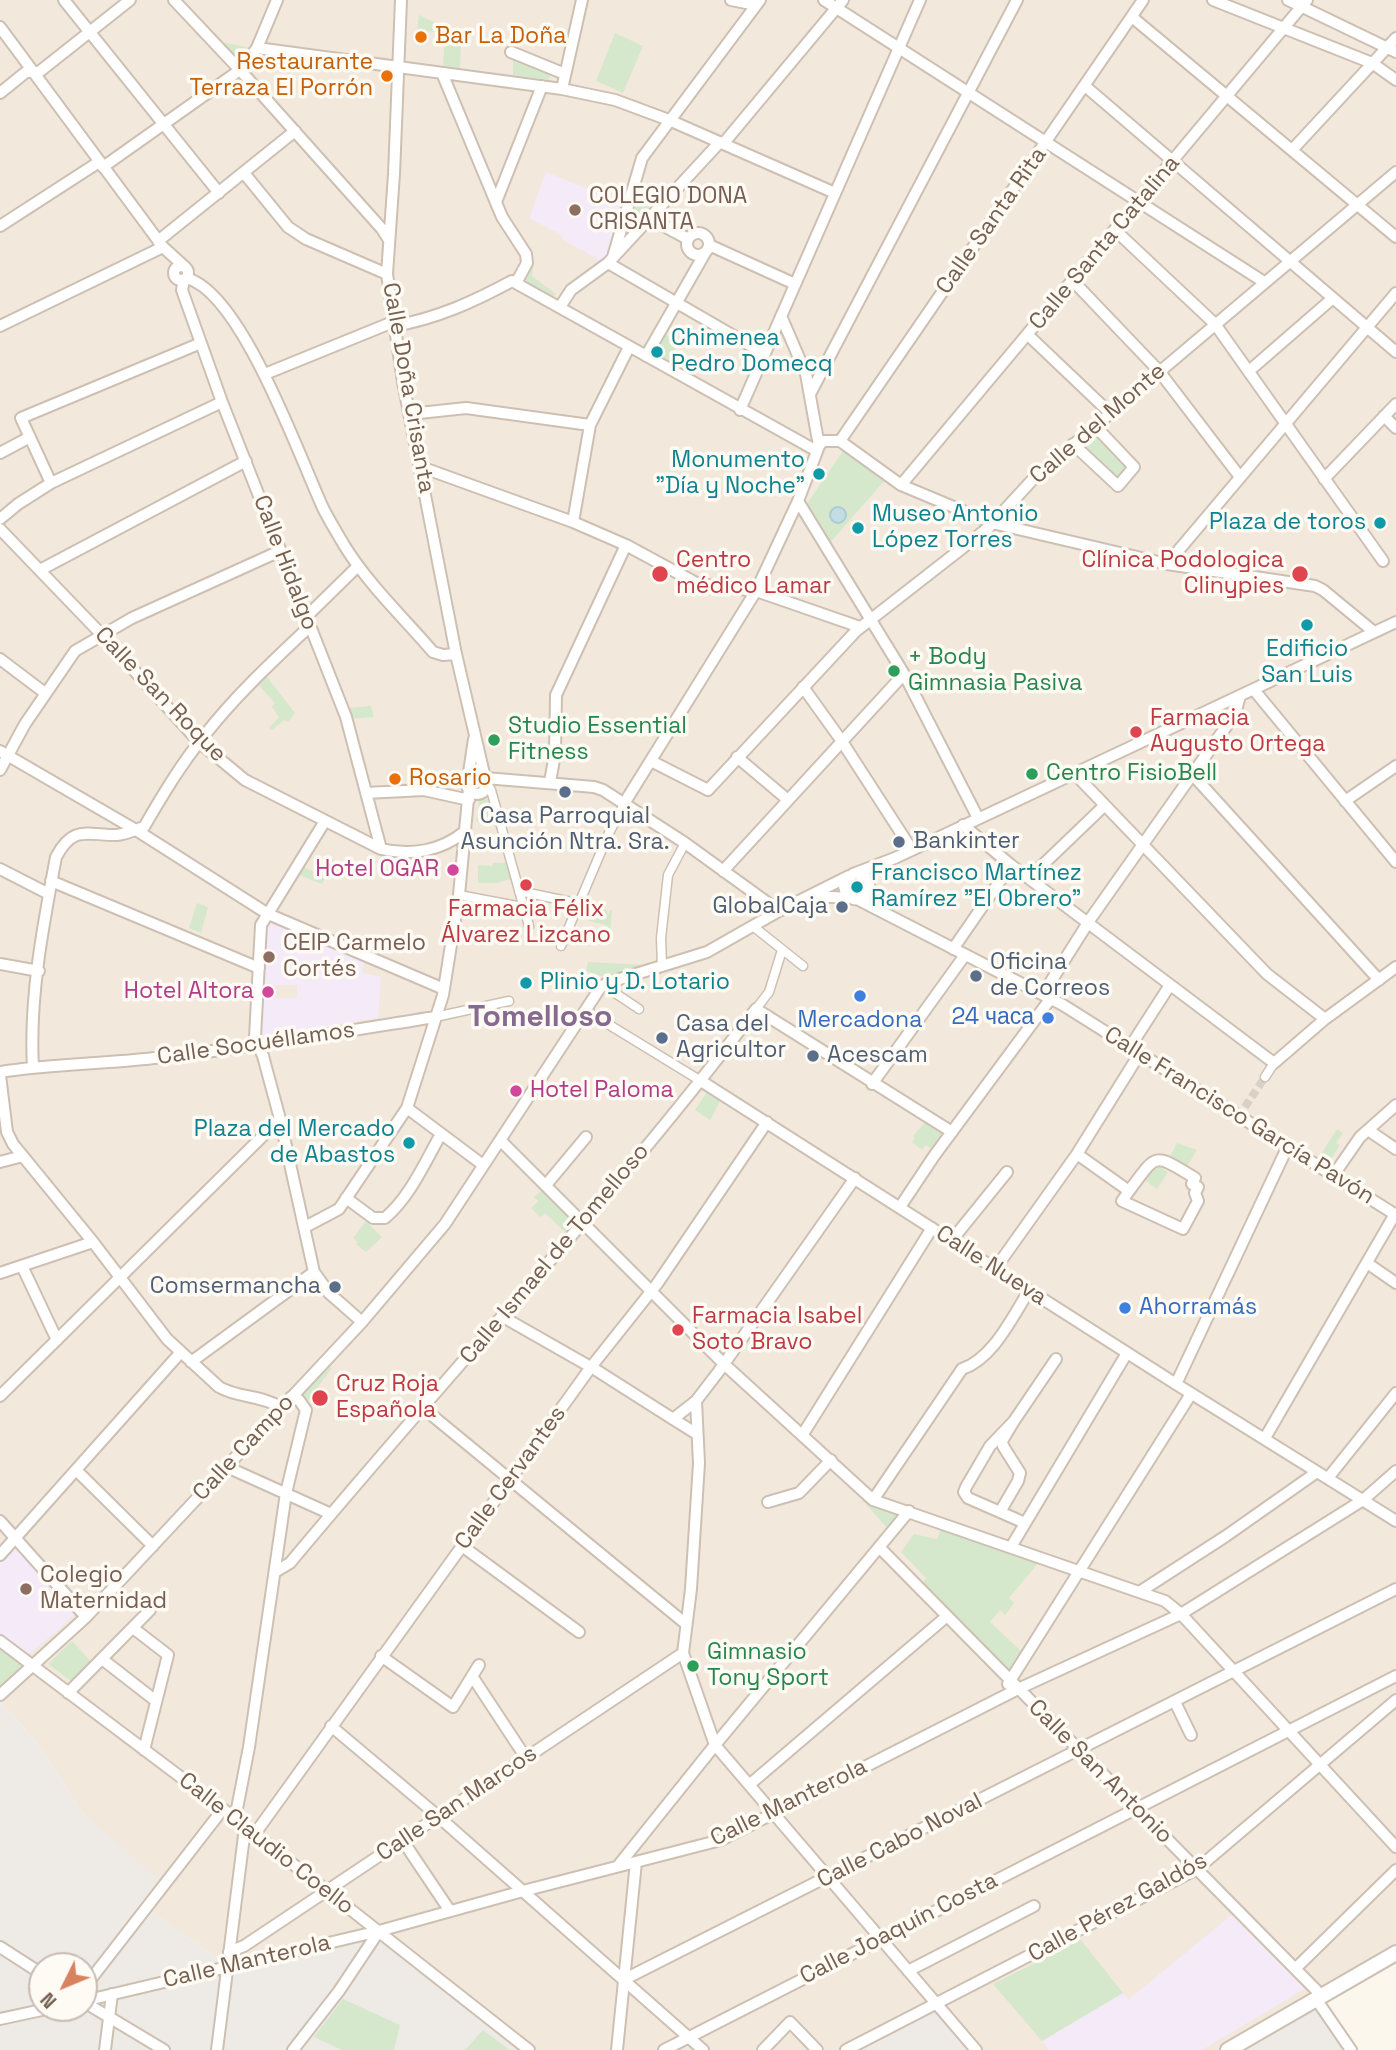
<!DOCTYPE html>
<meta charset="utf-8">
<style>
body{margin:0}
#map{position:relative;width:1396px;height:2050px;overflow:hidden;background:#fbf7ed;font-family:"Space Grotesk",sans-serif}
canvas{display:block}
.north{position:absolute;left:28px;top:1952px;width:70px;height:70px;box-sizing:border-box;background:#fefaf4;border:2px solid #c7bcb3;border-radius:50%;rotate:227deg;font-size:19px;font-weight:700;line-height:28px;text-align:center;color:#756051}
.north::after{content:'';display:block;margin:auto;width:24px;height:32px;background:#d88260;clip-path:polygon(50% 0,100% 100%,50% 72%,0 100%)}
</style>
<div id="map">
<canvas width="1396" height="2050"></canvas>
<div class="north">N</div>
</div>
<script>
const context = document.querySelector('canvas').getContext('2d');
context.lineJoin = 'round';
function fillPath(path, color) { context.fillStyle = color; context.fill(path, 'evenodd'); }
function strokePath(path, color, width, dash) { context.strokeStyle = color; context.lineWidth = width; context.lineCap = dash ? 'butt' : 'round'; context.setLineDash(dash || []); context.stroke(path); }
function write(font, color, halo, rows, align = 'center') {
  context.font = font + ' "Space Grotesk",sans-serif'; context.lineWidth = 7; context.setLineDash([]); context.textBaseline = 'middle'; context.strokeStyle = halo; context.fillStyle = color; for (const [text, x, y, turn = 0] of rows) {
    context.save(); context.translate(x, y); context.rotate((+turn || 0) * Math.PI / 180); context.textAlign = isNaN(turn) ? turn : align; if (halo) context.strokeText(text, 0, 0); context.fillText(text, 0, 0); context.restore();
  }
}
fillPath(new Path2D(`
 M0,0H1396V1953L1228,2050H529L228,1966L153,1913L119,1846L83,1814L39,1745L0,1701Z`), '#f2e9dc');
fillPath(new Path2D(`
 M0,1701L39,1745L83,1814L166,1885L153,1913L228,1966L379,1931L529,2050H0ZM42,1966H84V2008H42Z
 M1313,2001L1348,2050H1229Z
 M938,2005L976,2050H846Z`), '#eeeae5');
fillPath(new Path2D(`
 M546,172L620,202L608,255L601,261L562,239L560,234L529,218Z
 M271,922L364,962L362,973L381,977L378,1018L335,1025V1029L261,1036L263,998H297V985H264L266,929Z
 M15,1546L75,1615L32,1652L24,1654L0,1635V1562Z
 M1234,1913L1306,1988L1202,2050H1049L1042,2041L1123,1993L1129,1999Z`), '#f4eaf8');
fillPath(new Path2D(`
 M419,15L461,35L460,69L443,66L445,33L417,30Z
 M615,33L643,46L623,93L596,81Z
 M221,42L251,48L242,60L235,59Z
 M513,57L549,74L550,77L548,80L513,75Z
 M635,200L650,208L629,229L627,227Z
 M534,261L532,276L556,294L554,296L525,281L532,262Z
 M665,334L679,342L668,362L658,356L660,351L657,348Z
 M1095,426L1134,467L1118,486L1073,444Z
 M843,451L884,481L829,544L806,505Z
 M264,673L295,713L288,722L284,720L272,730L269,728L279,717L272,707L275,703L256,682Z
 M371,706L374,717L349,719L346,708Z
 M488,799L494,820L476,822L479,800Z
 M332,859L341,865L335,875L330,871L322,884L299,875L304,867L316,873L321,866L326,869Z
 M493,863H506L511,879L496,883H478V865L492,866Z
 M197,903L208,907L201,933L189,928Z
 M595,907L607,910L608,915L610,910L612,911L610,932L607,931L608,926L580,918L584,910L593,913Z
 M588,962L646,965L607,978L586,971Z
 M708,1091L721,1099L710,1120L695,1110Z
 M925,1122L943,1133L932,1149L926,1145L922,1150L912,1142L915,1138L913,1136Z
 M1337,1129L1343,1133L1336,1143L1340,1145L1329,1163L1319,1157Z
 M1177,1143L1197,1150L1186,1168L1169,1158Z
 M1156,1165L1168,1172L1157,1189L1146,1181Z
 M543,1189L575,1221L565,1232L545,1213L540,1217L531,1208L538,1201L534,1197Z
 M366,1221L382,1237L366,1252L356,1244L358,1242L353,1238Z
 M326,1364L332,1368L310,1397L307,1405L298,1394Z
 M873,1500L909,1511L888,1529L863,1501Z
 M942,1526L1040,1561L1009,1598L1014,1603L1005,1615L1000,1610L990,1622L1021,1651L1009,1670L922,1584L926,1578L901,1552L914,1534L937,1539Z
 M72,1641L91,1662L71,1681L48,1664Z
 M6,1645L33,1665L0,1695V1650Z
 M1081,1940L1123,1993L1042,2041L993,1984Z
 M343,1999L400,2025L394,2050H342L314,2037Z
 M483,2030L510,2050H465Z`), '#d6e8cc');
const water = new Path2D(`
 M830 515a8 8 0 1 1 16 0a8 8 0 1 1-16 0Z`);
fillPath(water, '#c3dde4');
strokePath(water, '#aacbd5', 2);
strokePath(new Path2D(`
 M1245,1107L1265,1077`), '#dad1c6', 8, [8, 4]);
const pedestrian = new Path2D(`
 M487,784L491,790L529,926
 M519,891L581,904
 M459,895L522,907
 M754,927L803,966
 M561,946L608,835L625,802
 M662,966L661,938L668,875L685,843
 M607,983L612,991L639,1009
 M756,1009L769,992L782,950
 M585,1010L701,1081
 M435,1017L509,1001
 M1265,1077L1274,1063`);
const minor = new Path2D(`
 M64,0L219,193
 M174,0L240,70L382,229L389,240
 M401,0L394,174L387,274L403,382L456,654L485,778L594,787L603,790L685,843L779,911
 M731,0L756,5
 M824,0L1264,282
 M1213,0L1372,63L1396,80
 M1288,0L1396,52
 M1132,17L1396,237
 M0,27L163,247L0,326
 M257,48L562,89L615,100L669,120L835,193
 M511,52L565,74
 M442,73L502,217L526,254L527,263L516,283
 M1085,86L1396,352
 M562,89L582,0
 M0,93L26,72H39L130,0
 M723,144L843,0
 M1292,150L1396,38
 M103,167L240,70L257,48L277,0
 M244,173L288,227L306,239L387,274
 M496,202L542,86
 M649,218L688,239
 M0,226L99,162
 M1115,230L1215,324L1383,561
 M687 244a11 11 0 1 1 22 0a11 11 0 1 1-22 0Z
 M158,241L295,131
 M709,245L795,284
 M163,247L186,268
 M613,257L642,158L760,0
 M608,263L765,354
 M174 273a7 7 0 1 1 14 0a7 7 0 1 1-14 0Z
 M186,278C241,291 299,456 323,508C329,520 337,533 344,545C368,584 403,617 433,652L443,655L456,654
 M184,279L182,290L222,402L346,717L381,849
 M1073,281L1159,371L1240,477
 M560,307L571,290L608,263L720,142
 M781,316L806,374L819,446
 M394,326C438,318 473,302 512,281L817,451
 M1028,335L1110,413
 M646,356L705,253
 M1249,371L1333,298
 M265,374L393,322
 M810,394L1017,0
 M740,410L920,0
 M410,414L466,408L590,425
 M1384,416L1396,428
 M840,441L1143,0
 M1073,444L1118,486L1134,467L1095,426
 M0,453L30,437
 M421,467L573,522L626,545L698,584L756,591L860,627
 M1324,479L1396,404
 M51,483L21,418L201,343
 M901,485L1307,0
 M798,501L904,674L978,818
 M0,519L18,504L51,483L222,402
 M573,522L590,425L629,347
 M0,529L102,635L199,742L245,780L381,849C411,856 441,851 464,832
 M1167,564L1396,293
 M40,570L246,461
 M306,617L358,566
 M0,659L45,693
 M803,687L841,740L912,850
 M1254,690L1396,862
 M0,751L136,830L268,914L444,989
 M737,757L788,800
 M651,761L708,790L856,631L988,528L1035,477L1396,172
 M0,770L25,724L75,651L132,618L280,551
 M1074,773L1267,974L1325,1019
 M1192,774L1379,980
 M467 784a10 10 0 1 1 20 0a10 10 0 1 1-20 0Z
 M468,779L474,739
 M550,782L555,754L556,695L626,545
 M366,793L424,790L469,800
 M1345,801L1396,766
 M625,802L756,591L798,501L819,446L823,441H840L901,485L992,523L1167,564L1315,586L1323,590L1374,632
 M325,821L261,925L255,1037L263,1056L280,1119L314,1272L329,1293L362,1322
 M963,825L1011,865L1274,1063L1325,1019L1396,967
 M0,869L49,894
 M723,871L904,674
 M857,873L868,879C876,903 843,908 844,882L853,874L895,858L1396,622
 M1029,878L1104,806
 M51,881L259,968
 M813,896L850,898
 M859,900L1063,1005L1396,1215
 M953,949L1011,865
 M0,964L39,971
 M1043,994L1091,918L1235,714L1240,696
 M1130,1047L1170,985
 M33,1067C29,998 43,926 56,857C73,825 86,835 117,835C127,834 135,830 144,827C162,796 181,764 204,736C235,696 273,661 310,626
 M0,1072C51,1064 103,1064 154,1058C248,1048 341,1032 435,1017
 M0,1075L7,1132L13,1144L93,1242L167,1339L219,1387C238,1398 261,1395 280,1407
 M701,1081L1176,1384L1396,1521
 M872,1084L965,955
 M407,1108L483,1165
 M1368,1130L1396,1149
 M500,1140L724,1364L873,1500L1165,1601L1181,1614L1396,1847
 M1077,1154L1129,1191L1122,1201L1183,1229L1198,1201L1195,1193L1198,1187L1192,1184L1195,1178C1153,1153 1158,1152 1129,1191
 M0,1162L23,1156
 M1333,1176L1360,1137L1396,1105
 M546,1185L586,1137
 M346,1198L373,1218H385C410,1197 425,1162 441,1134
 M900,1207L934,1156L1051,998
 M305,1227L339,1209L407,1108L443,995L459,895L469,788
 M952,1240L1007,1172
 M1367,1263L1396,1283
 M22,1266L57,1340
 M995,1269L1077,1154L1140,1053
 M0,1273L93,1242
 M503,1317L596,1370L673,1419L696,1401L719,1371L855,1178
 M191,1362L314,1272
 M1176,1384L1287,1148
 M0,1396L280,1119
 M696,1401L699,1463L691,1589L683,1653L715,1745L976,2050
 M423,1408L686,1624
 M673,1419L697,1434
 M1014,1421L1002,1441L1003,1446L1020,1473L1018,1481L1000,1512L968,1498L964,1492L966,1487L990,1446L1014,1421L1056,1359
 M803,1434L932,1228
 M1265,1438L1395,1214
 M227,1467L331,1514
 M76,1470L153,1546
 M1328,1478L1396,1393
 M873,1500L962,1369C993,1359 1012,1317 1029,1291
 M768,1502L799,1493L831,1460
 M1000,1512L1025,1523
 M0,1521L86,1617
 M462,1546L579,1632
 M879,1547L1321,1995
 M1011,1547L1127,1353
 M0,1555L181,1352
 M275,1572L290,1563C444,1378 610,1201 756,1009L952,1132
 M1141,1591L1226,1536L1317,1472
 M133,1628L168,1655L144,1750
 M0,1641L223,1809L529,2050
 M381,1656L453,1707L479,1665
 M102,1659L156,1701
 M472,1676L526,1758
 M1008,1684L1191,1394
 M68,1693L150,1610
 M0,1695L86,1617L362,1322L445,1224L600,988L607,983L707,952L779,911L849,876
 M1175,1702L1191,1735
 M331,1726L432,1811L703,2050
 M749,1785L946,1617
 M235,1819L249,1747L286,1493L306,1410L299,1400L291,1397
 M254,1835L591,1367L657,1284L767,1122
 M403,1841L450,1911
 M618,1866L715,1745L909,1511
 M0,1947L42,1974
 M229,1952L244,1946L683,1653
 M1296,1968L1396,1870
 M908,1971L1034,1906
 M625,1979L1396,1589
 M84,1988L223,1809
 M1316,1999L1351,2050
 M84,2001L379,1931L523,1891L721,1840L1018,1689L1181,1614L1363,1500L1396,1471
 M84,2002L164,2050
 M0,2019L51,2008
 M105,2050L112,1994
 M217,2050L245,1828
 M293,2050L339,1991L379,1931
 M617,2050L636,1862
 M664,2050L1396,1676
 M763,2050L790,2022L817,2050
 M846,2050L1197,1869L1396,1700`);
const tertiary = new Path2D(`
 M1228,2050L1396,1953`);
strokePath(pedestrian, '#cdc0b3', 11);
strokePath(minor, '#cdc0b3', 14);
strokePath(tertiary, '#cdc0b3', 18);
strokePath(pedestrian, '#fff', 8);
strokePath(minor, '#fff', 10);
strokePath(tertiary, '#fff', 14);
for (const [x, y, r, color] of [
 [421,37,7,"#e8710a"],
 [387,76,7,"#e8710a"],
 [575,210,7,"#8d6e63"],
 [657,352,7,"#0f9aa8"],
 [819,474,7,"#0f9aa8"],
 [1380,523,7,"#0f9aa8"],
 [858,528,7,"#0f9aa8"],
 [660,574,9,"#e0444e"],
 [1300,574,9,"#e0444e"],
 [1307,625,7,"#0f9aa8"],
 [894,671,7,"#2e9e5b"],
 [1136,732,7,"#e0444e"],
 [494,740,7,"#2e9e5b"],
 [1032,774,7,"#2e9e5b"],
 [395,779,7,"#e8710a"],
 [565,792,7,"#5c6f8a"],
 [899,842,7,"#5c6f8a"],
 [453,870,7,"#d1479c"],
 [526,885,7,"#e0444e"],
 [857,887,7,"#0f9aa8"],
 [842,907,7,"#5c6f8a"],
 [269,957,7,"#8d6e63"],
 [976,976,7,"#5c6f8a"],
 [526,983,7,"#0f9aa8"],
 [268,992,7,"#d1479c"],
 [860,996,7,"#3f7fe0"],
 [1048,1018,7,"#3f7fe0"],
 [662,1038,7,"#5c6f8a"],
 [813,1056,7,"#5c6f8a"],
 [516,1091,7,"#d1479c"],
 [409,1143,7,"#0f9aa8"],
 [335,1287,7,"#5c6f8a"],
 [1125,1308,7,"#3f7fe0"],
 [678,1330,7,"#e0444e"],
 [320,1398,9,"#e0444e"],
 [26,1589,7,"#8d6e63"],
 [693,1666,7,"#2e9e5b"]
]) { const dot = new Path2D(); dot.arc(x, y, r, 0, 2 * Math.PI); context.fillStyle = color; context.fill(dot); strokePath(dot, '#fefaf4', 2.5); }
write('23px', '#c56008', '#fefaf4', [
 ["Bar La Doña",435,37],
 ["Restaurante",373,63,"right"],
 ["Terraza El Porrón",373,89,"right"],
 ["Rosario",409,779]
], 'left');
write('23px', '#785e54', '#fefaf4', [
 ["COLEGIO DONA",589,197],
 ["CRISANTA",589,223],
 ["CEIP Carmelo",283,944],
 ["Cortés",283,970],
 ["Colegio",40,1576],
 ["Maternidad",40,1602]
], 'left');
write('23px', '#756051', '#fefaf4', [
 ["Calle Santa Rita",992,221,-55],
 ["Calle Santa Catalina",1105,243,-50],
 ["Calle Doña Crisanta",408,388,80],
 ["Calle del Monte",1098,424,-41],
 ["Calle Hidalgo",285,563,69],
 ["Calle San Roque",160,695,46],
 ["Calle Socuéllamos",256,1044,-8],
 ["Calle Francisco García Pavón",1239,1116,32],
 ["Calle Ismael de Tomelloso",555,1254,-50],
 ["Calle Nueva",991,1266,33],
 ["Calle Campo",244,1448,-47],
 ["Calle Cervantes",511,1478,-54],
 ["Calle San Antonio",1100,1772,45],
 ["Calle Manterola",789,1803,-26],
 ["Calle San Marcos",457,1804,-34],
 ["Calle Cabo Noval",900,1841,-27],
 ["Calle Claudio Coello",266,1844,38],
 ["Calle Pérez Galdós",1118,1908,-29],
 ["Calle Joaquín Costa",899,1929,-27],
 ["Calle Manterola",247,1962,-13]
]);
write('23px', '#0d838f', '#fefaf4', [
 ["Chimenea",671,339],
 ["Pedro Domecq",671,365],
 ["Monumento",805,461,"right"],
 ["\"Día y Noche\"",805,487,"right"],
 ["Museo Antonio",872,515],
 ["López Torres",872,541],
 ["Plaza de toros",1366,523,"right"],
 ["Edificio",1307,650,"center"],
 ["San Luis",1307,676,"center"],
 ["Francisco Martínez",871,874],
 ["Ramírez \"El Obrero\"",871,900],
 ["Plinio y D. Lotario",540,983],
 ["Plaza del Mercado",395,1130,"right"],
 ["de Abastos",395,1156,"right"]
], 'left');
write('23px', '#be3a42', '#fefaf4', [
 ["Centro",676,561],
 ["médico Lamar",676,587],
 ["Clínica Podologica",1284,561,"right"],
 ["Clinypies",1284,587,"right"],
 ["Farmacia",1150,719],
 ["Augusto Ortega",1150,745],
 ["Farmacia Félix",526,910,"center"],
 ["Álvarez Lizcano",526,936,"center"],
 ["Farmacia Isabel",692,1317],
 ["Soto Bravo",692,1343],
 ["Cruz Roja",336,1385],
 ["Española",336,1411]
], 'left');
write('23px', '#27864d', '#fefaf4', [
 ["+ Body",908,658],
 ["Gimnasia Pasiva",908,684],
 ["Studio Essential",508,727],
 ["Fitness",508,753],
 ["Centro FisioBell",1046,774],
 ["Gimnasio",707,1653],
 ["Tony Sport",707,1679]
], 'left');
write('23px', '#4e5e75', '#fefaf4', [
 ["Casa Parroquial",565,817,"center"],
 ["Asunción Ntra. Sra.",565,843,"center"],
 ["Bankinter",913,842],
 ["GlobalCaja",828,907,"right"],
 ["Oficina",990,963],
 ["de Correos",990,989],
 ["Casa del",676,1025],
 ["Agricultor",676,1051],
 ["Acescam",827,1056],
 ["Comsermancha",321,1287,"right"]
], 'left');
write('23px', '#b23c85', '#fefaf4', [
 ["Hotel OGAR",439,870],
 ["Hotel Altora",254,992],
 ["Hotel Paloma",530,1091,"left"]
], 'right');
write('23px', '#366cbe', '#fefaf4', [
 ["24 часа",1034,1018],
 ["Mercadona",860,1021,"center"],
 ["Ahorramás",1139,1308,"left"]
], 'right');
write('bold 30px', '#866a90', '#fefaf4', [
 ["Tomelloso",540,1018]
]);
</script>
